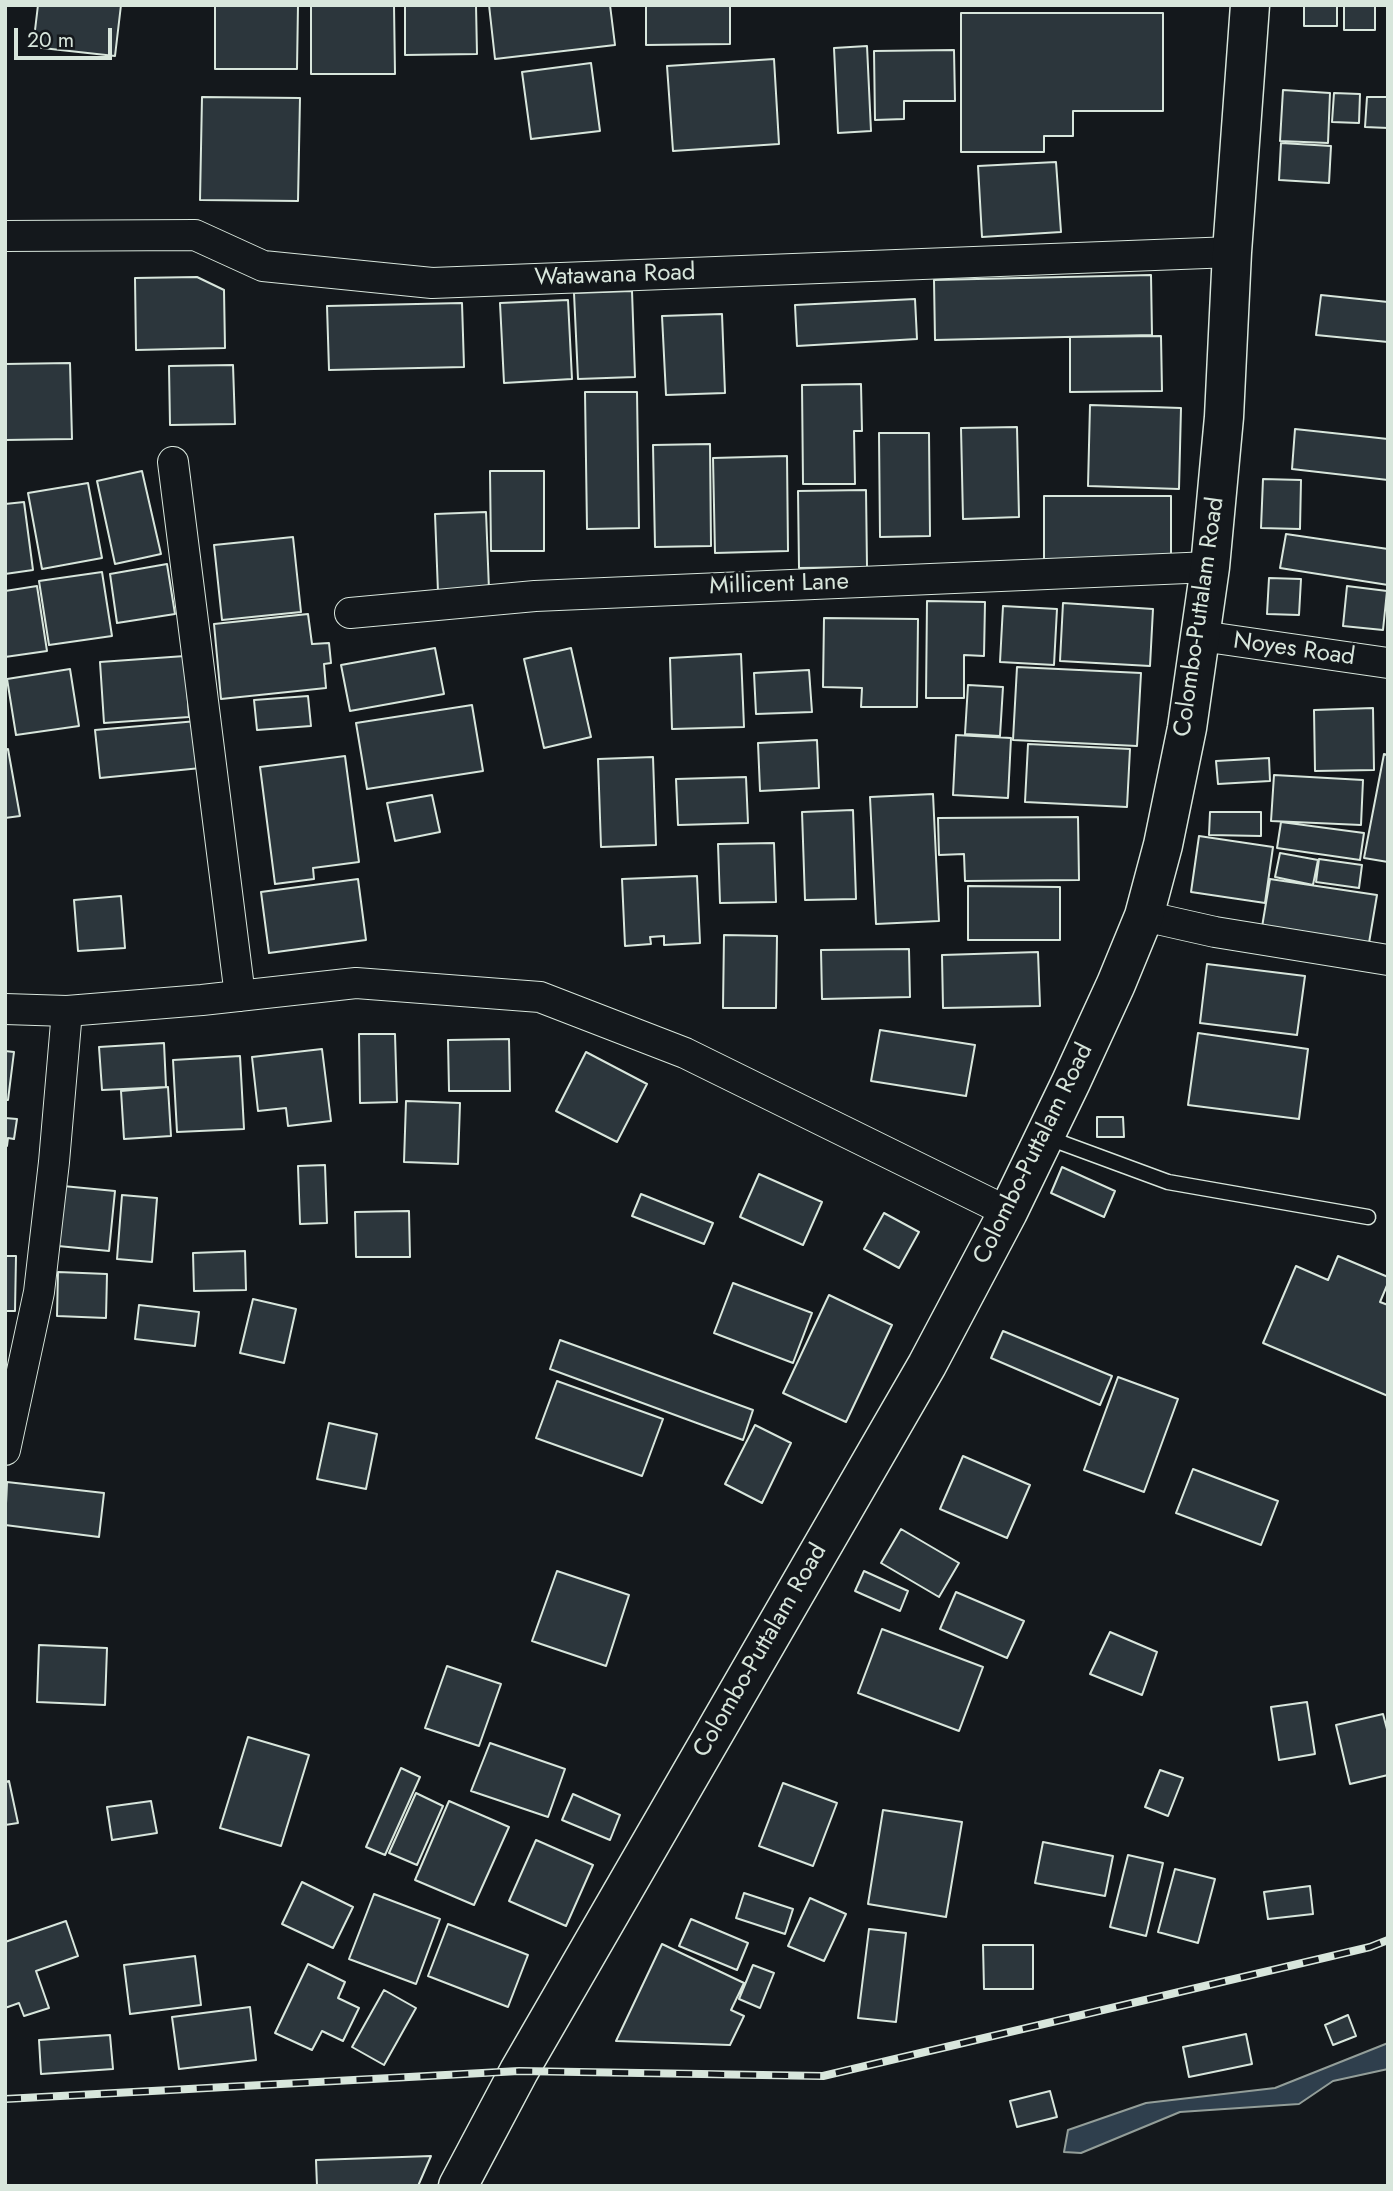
<!DOCTYPE html>
<style>
body{margin:0}
#map{position:relative;width:1393px;height:2191px;overflow:hidden;background:#14181c;font-family:Jost,sans-serif}
canvas{display:block}
.frame{position:absolute;inset:0;border:7px solid #d8e6dc;pointer-events:none}
.scale{position:absolute;left:14px;top:28px;width:98px;height:32px;box-sizing:border-box;border:4px solid #d8e6dc;border-top:0;padding-left:9px;font-size:21px;line-height:24px;white-space:nowrap;color:#d8e6dc;-webkit-text-stroke:5px #14181c;paint-order:stroke}
</style>
<div id="map">
<canvas width="1393" height="2191"></canvas>
<div class="frame"></div>
<div class="scale">20 m</div>
</div>
<script>
const context = document.querySelector('canvas').getContext('2d');
context.lineJoin = 'round';
function fillPath(path, color) { context.fillStyle = color; context.fill(path, 'evenodd'); }
function strokePath(path, color, width, dash) { context.strokeStyle = color; context.lineWidth = width; context.lineCap = dash ? 'butt' : 'round'; context.setLineDash(dash || []); context.stroke(path); }
function write(font, color, halo, rows, align = 'center') {
  context.font = font + ' Jost,sans-serif'; context.lineWidth = 5; context.setLineDash([]); context.textBaseline = 'middle'; context.strokeStyle = halo; context.fillStyle = color; for (const [text, x, y, turn = 0] of rows) {
    context.save(); context.translate(x, y); context.rotate((+turn || 0) * Math.PI / 180); context.textAlign = isNaN(turn) ? turn : align; if (halo) context.strokeText(text, 0, 0); context.fillText(text, 0, 0); context.restore();
  }
}
const water = new Path2D(`
 M1388,2043V2069L1333,2081L1299,2104L1180,2112L1081,2153L1064,2152L1068,2130L1146,2103L1275,2088Z`);
fillPath(water, '#2f3f4d');
strokePath(water, '#939e99', 2);
const building = new Path2D(`
 M38,5H121L115,56L33,47Z
 M215,5H298L297,69H215Z
 M311,5H394L395,74H311Z
 M405,5H476L477,54L405,55Z
 M489,5H610L615,45L495,59Z
 M646,5H730V44L646,45Z
 M1304,5H1337V26H1304Z
 M1344,5H1375V30H1344Z
 M961,13H1163V111H1073V136H1044V152H961Z
 M867,46L871,131L838,133L834,48Z
 M954,50L955,101H904V119L875,120L874,51Z
 M774,59L779,144L673,151L667,66Z
 M591,63L600,131L531,139L522,72Z
 M1283,90L1330,93L1328,143L1280,141Z
 M1334,93L1360,94L1359,123L1332,122Z
 M202,97L300,98L298,201L200,200Z
 M1367,97H1388V128L1365,127Z
 M1281,143L1331,146L1329,183L1279,180Z
 M1056,162L1061,232L982,237L978,166Z
 M1151,275L1152,335L935,340L934,280Z
 M197,277L224,290L225,348L136,350L135,278Z
 M632,291L635,377L578,379L574,293Z
 M1321,295L1388,302V342L1316,335Z
 M915,299L917,339L797,346L795,305Z
 M568,300L572,379L504,383L500,303Z
 M462,303L464,367L329,370L327,306Z
 M722,314L725,393L666,395L662,316Z
 M1161,336L1162,391L1070,392V337Z
 M70,363L72,439L5,440V364Z
 M233,365L235,424L170,425L169,366Z
 M861,384L862,431H854L855,484H803L802,385Z
 M585,392H637L639,528L587,529Z
 M1090,405L1181,408L1179,489L1088,486Z
 M1017,427L1019,517L963,519L961,428Z
 M1295,429L1388,439V480L1292,469Z
 M879,433H929L930,536L880,537Z
 M710,444L711,546L655,547L653,445Z
 M787,456L788,551L715,553L713,458Z
 M142,471L161,554L115,564L97,481Z
 M490,471H544V551H491Z
 M1263,479L1301,480L1300,529L1261,528Z
 M88,483L102,558L42,569L28,493Z
 M866,490L867,567L799,568L798,491Z
 M1044,496H1171V563H1044Z
 M24,502L33,570L5,574V504Z
 M486,512L489,590L438,592L435,514Z
 M1286,534L1388,549V585L1280,568Z
 M293,537L301,612L222,620L214,545Z
 M167,564L175,614L117,623L110,574Z
 M102,572L112,636L49,645L39,581Z
 M1269,578L1301,579L1299,615L1267,614Z
 M37,586L47,651L5,657V591Z
 M1347,586L1387,591L1383,630L1343,626Z
 M927,601L985,602L984,656L964,655V698H926Z
 M1063,603L1153,609L1150,666L1060,661Z
 M1003,606L1057,609L1054,665L1000,662Z
 M308,614L312,644L329,643L331,663L324,664L326,688L221,699L214,624Z
 M824,618L918,619L917,707H861L862,688L823,687Z
 M435,648L444,694L350,711L341,665Z
 M571,648L591,737L544,748L524,659Z
 M741,654L744,727L672,729L670,658Z
 M185,656L189,717L104,723L100,662Z
 M1017,667L1141,673L1137,746L1013,740Z
 M70,669L79,726L16,735L7,679Z
 M809,670L812,712L756,714L754,673Z
 M968,685L1003,687L1000,736L965,734Z
 M308,696L311,726L257,730L254,700Z
 M472,705L483,771L367,789L356,723Z
 M1373,708L1374,770L1315,771L1314,710Z
 M197,721L201,768L100,778L95,730Z
 M956,735L1011,738L1008,798L953,795Z
 M817,740L819,788L760,791L758,743Z
 M1028,744L1130,749L1127,807L1025,802Z
 M8,749L20,816L5,818V750Z
 M1384,754L1388,755V862L1364,858Z
 M345,756L359,862L313,868L314,879L275,884L260,767Z
 M653,757L656,845L601,847L598,759Z
 M1269,758L1270,781L1218,784L1216,761Z
 M1274,775L1363,780L1361,825L1271,821Z
 M746,777L748,823L678,825L676,779Z
 M933,794L939,921L876,924L870,797Z
 M432,795L440,832L395,841L387,803Z
 M853,810L856,899L805,900L802,812Z
 M1210,812H1261V836L1209,835Z
 M1078,817L1079,880L965,881L964,854L939,855L938,818Z
 M1281,822L1364,833L1360,860L1277,848Z
 M1199,836L1273,847L1265,903L1191,892Z
 M774,843L776,902L720,903L718,844Z
 M1280,853L1318,860L1313,885L1275,877Z
 M1319,859L1362,865L1359,888L1316,882Z
 M697,876L700,943L664,945V936L650,937L651,944L625,946L622,879Z
 M358,879L366,940L269,953L261,892Z
 M1270,879L1377,895L1368,949L1261,933Z
 M968,886L1060,887V940H968Z
 M121,896L125,948L78,951L74,900Z
 M724,935L777,936L776,1008H723Z
 M909,949L910,997L822,999L821,950Z
 M1038,952L1040,1006L943,1008L942,955Z
 M1207,964L1305,976L1297,1035L1200,1023Z
 M880,1030L975,1045L966,1096L871,1081Z
 M1198,1033L1308,1049L1299,1119L1188,1105Z
 M359,1034H395L397,1102L360,1103Z
 M509,1039L510,1091H449L448,1040Z
 M164,1043L166,1087L102,1090L99,1047Z
 M322,1049L331,1121L288,1126L286,1108L258,1111L252,1057Z
 M5,1051L14,1052L8,1100H5Z
 M586,1052L647,1084L617,1142L556,1111Z
 M240,1056L244,1129L177,1132L173,1060Z
 M168,1087L171,1136L124,1139L121,1091Z
 M406,1101L460,1103L458,1164L404,1162Z
 M1097,1117H1123L1124,1137H1097Z
 M5,1118L17,1119L14,1139L8,1138L7,1146H5Z
 M325,1165L327,1223L300,1224L298,1166Z
 M1062,1167L1115,1191L1104,1217L1051,1193Z
 M759,1174L822,1202L803,1245L740,1217Z
 M63,1186L115,1191L109,1251L58,1246Z
 M641,1194L713,1223L704,1244L632,1216Z
 M122,1195L157,1198L152,1262L117,1259Z
 M409,1211L410,1257H356L355,1212Z
 M884,1213L919,1232L899,1268L864,1249Z
 M245,1251L246,1290L194,1291L193,1253Z
 M5,1256H16L15,1311H5Z
 M1338,1256L1388,1277V1283L1380,1302L1388,1305V1396L1263,1343L1296,1266L1328,1280Z
 M58,1272L107,1274L106,1318L57,1316Z
 M733,1283L812,1313L793,1363L714,1333Z
 M829,1295L892,1325L846,1422L783,1393Z
 M253,1299L296,1309L284,1363L240,1353Z
 M139,1305L199,1312L195,1346L135,1339Z
 M1003,1331L1112,1376L1100,1405L991,1358Z
 M560,1340L753,1410L743,1440L550,1369Z
 M1118,1377L1178,1399L1144,1492L1084,1470Z
 M557,1381L663,1419L642,1476L536,1438Z
 M329,1423L377,1434L366,1489L317,1479Z
 M755,1425L791,1443L762,1503L725,1484Z
 M963,1456L1030,1485L1007,1538L940,1509Z
 M1193,1469L1278,1501L1261,1545L1176,1513Z
 M7,1482L104,1493L99,1537L5,1525Z
 M901,1529L959,1563L939,1597L881,1563Z
 M557,1571L629,1595L606,1666L532,1641Z
 M864,1571L908,1591L900,1611L855,1591Z
 M956,1592L1024,1621L1007,1658L940,1629Z
 M882,1629L983,1667L959,1731L858,1693Z
 M1110,1632L1157,1652L1142,1695L1090,1674Z
 M39,1645L107,1648L105,1705L37,1702Z
 M447,1666L501,1684L479,1746L425,1728Z
 M1307,1702L1315,1754L1279,1760L1271,1707Z
 M1383,1714L1388,1733V1775L1350,1784L1336,1725Z
 M248,1737L309,1755L281,1846L220,1828Z
 M490,1743L565,1769L548,1817L471,1791Z
 M401,1768L420,1777L385,1855L366,1847Z
 M1160,1770L1183,1778L1168,1816L1145,1807Z
 M9,1781L18,1823L5,1825V1782Z
 M783,1783L837,1803L813,1866L759,1846Z
 M416,1793L443,1806L417,1865L389,1853Z
 M573,1794L620,1815L610,1840L562,1820Z
 M151,1801L157,1833L112,1840L107,1807Z
 M449,1801L509,1827L474,1905L415,1880Z
 M883,1810L962,1822L946,1917L868,1904Z
 M536,1840L593,1865L566,1926L509,1901Z
 M1043,1842L1113,1856L1105,1896L1035,1883Z
 M1128,1855L1163,1863L1146,1936L1110,1927Z
 M1175,1869L1215,1879L1198,1943L1158,1932Z
 M302,1882L353,1907L333,1948L282,1924Z
 M1310,1886L1313,1914L1268,1919L1264,1892Z
 M744,1893L793,1909L785,1934L736,1918Z
 M374,1894L440,1919L416,1984L349,1959Z
 M810,1898L846,1914L824,1961L788,1946Z
 M691,1919L748,1943L737,1970L679,1946Z
 M66,1921L78,1956L36,1971L49,2008L24,2016L19,2003L5,2008V1942Z
 M448,1924L528,1955L508,2007L428,1976Z
 M869,1929L906,1933L896,2022L858,2018Z
 M662,1944L744,1983L731,2010L744,2016L730,2045L616,2041Z
 M983,1945H1033V1989H984Z
 M195,1956L201,2005L130,2014L124,1965Z
 M308,1964L345,1982L338,1998L359,2008L343,2041L322,2031L312,2050L275,2033Z
 M753,1965L774,1973L760,2008L739,1999Z
 M384,1990L416,2008L384,2065L352,2047Z
 M250,2007L256,2060L179,2069L172,2017Z
 M1348,2015L1356,2036L1333,2045L1325,2025Z
 M1246,2034L1252,2064L1189,2077L1183,2047Z
 M110,2035L113,2069L41,2074L39,2040Z
 M1050,2091L1057,2117L1017,2127L1010,2101Z
 M431,2156L418,2186H317L316,2160Z`);
fillPath(building, '#2c363c');
strokePath(building, '#d8e6dc', 2);
const service = new Path2D(`
 M1046,1137L1168,1182L1368,1217`);
const minor = new Path2D(`
 M5,236L195,235L263,266L432,283L1232,252
 M173,462L240,996
 M350,613L535,596L1210,567
 M1201,636L1388,663
 M1144,916L1215,932L1388,960
 M5,1009L67,1011L202,1000L356,983L540,997L685,1053L1008,1212
 M5,1450L39,1292L54,1162L67,1011`);
const trunk = new Path2D(`
 M458,2186L519,2071L927,1365L1008,1212L1071,1082L1116,984L1144,916L1163,845L1187,728L1210,567L1224,417L1232,252L1250,5`);
strokePath(service, '#d8e6dc', 17);
strokePath(minor, '#d8e6dc', 32);
strokePath(trunk, '#d8e6dc', 41);
strokePath(service, '#14181c', 14);
strokePath(minor, '#14181c', 30);
strokePath(trunk, '#14181c', 38);
const rail = new Path2D(`
 M5,2099L519,2071L823,2076L1370,1947L1388,1940`);
strokePath(rail, '#d8e6dc', 8);
strokePath(rail, '#14181c', 5, [16]);
write('24px', '#d8e6dc', '#14181c', [
 ["Watawana Road",615,276,-2],
 ["Millicent Lane",779,585,-2],
 ["Colombo-Puttalam Road",1200,617,-82],
 ["Noyes Road",1294,650,8],
 ["Colombo-Puttalam Road",1034,1154,-64],
 ["Colombo-Puttalam Road",761,1651,-60]
]);
</script>
